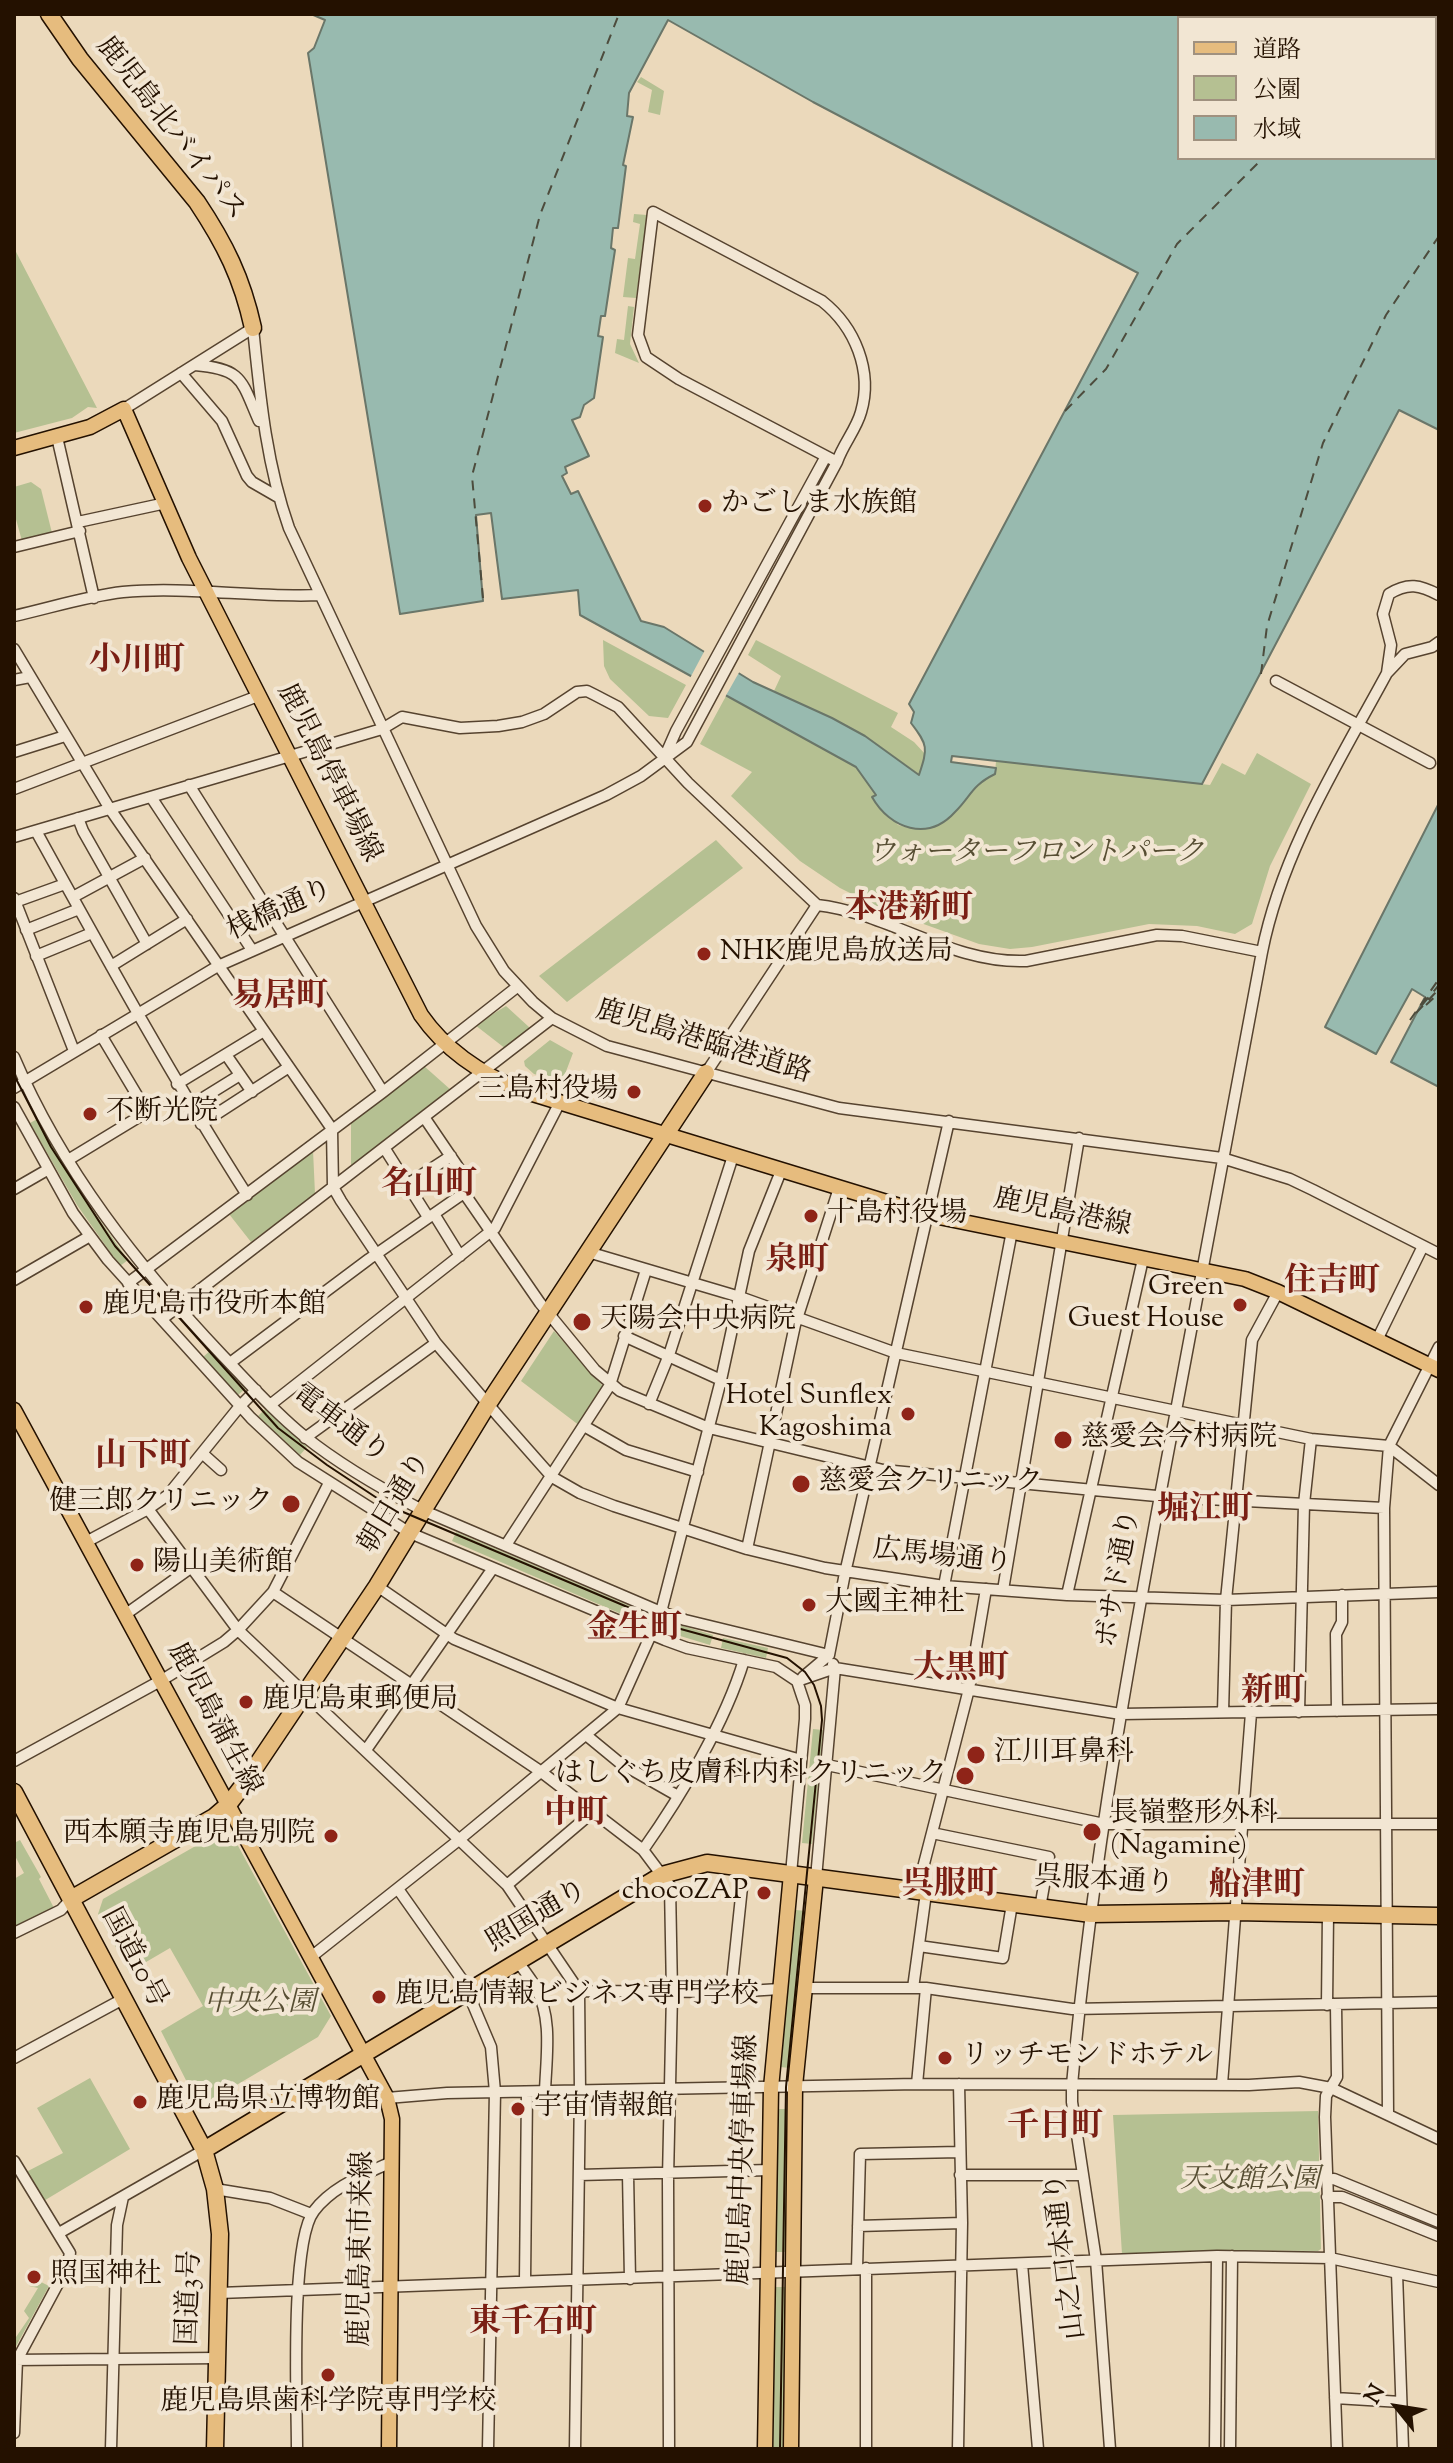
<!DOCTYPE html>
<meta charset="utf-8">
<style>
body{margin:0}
#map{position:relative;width:1453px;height:2463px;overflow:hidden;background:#ebd9bb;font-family:"Sorts Mill Goudy","Noto Serif JP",serif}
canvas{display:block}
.frame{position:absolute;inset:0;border:16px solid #241100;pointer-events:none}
.legend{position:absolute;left:1177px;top:16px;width:260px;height:144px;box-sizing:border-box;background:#f2e6d3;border:2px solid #a0917f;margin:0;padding:10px 14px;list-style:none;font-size:24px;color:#241100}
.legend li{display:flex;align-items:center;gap:16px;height:40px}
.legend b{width:40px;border:2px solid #a0917f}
.north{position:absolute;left:1357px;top:2367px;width:80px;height:80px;-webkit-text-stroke:6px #f2e6d3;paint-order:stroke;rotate:300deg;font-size:22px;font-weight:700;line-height:32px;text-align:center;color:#241100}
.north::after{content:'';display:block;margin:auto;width:28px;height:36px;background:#241100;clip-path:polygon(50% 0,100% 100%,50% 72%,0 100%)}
</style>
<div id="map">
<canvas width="1453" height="2463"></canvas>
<div class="frame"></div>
<ul class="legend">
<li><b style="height:10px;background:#e6bc7e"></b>道路</li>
<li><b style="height:22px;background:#b5c092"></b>公園</li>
<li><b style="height:22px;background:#98baaf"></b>水域</li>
</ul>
<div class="north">N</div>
</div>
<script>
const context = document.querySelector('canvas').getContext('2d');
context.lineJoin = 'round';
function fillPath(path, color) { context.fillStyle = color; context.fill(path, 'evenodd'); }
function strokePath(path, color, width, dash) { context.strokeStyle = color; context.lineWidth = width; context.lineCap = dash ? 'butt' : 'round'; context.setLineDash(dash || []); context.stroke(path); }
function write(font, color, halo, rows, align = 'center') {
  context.font = font + ' "Sorts Mill Goudy","Noto Serif JP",serif'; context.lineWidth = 8; context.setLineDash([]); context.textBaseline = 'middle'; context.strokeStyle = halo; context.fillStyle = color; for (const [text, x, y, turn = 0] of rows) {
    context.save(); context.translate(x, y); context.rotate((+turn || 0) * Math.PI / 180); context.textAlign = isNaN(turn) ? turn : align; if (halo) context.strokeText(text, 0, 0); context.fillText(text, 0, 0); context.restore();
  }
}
fillPath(new Path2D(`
 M641,77L664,91L660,115L648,112L652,90L637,82Z
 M634,214L647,215L636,298L623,297L628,258L635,259L640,224L633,222Z
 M14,248L97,408L88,407L72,418L14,433Z
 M628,306L634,307L630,344L639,363L615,353L617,339L624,340Z
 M31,482L41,489L52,533L22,541L14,512V487Z
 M603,640L686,685L668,718L649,716L610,679L604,666Z
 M756,640L898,713L891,727L914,742L926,755L920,775L865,736L774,691L781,676L748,655Z
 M726,696L856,767L898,825L910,828L923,829L955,812L969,792L981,781L995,774L996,761L1210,785L1222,763L1245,775L1257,753L1311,784L1270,866L1252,924L1235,934L1197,926L1149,924L1032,947L1010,949L979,944L882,909L840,888L800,861L731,796L752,772L700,744Z
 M716,840L743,868L567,1002L539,976Z
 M506,1006L529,1027V1030L506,1049L475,1025Z
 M550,1040L573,1053L562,1082L534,1074L525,1066L524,1061Z
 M424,1066L451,1090L351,1167V1122Z
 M39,1118L85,1199L128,1260L120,1266L77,1205L30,1123Z
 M313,1150L315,1194L251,1242L229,1214Z
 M554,1331L602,1385L603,1389L580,1426L521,1381Z
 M211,1350L246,1388L238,1395L203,1357Z
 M265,1409L307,1447L300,1455L258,1416Z
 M456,1532L637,1609L633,1619L452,1541Z
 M670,1622L713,1635L710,1645L667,1632Z
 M723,1638L768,1648L766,1658L721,1648Z
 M813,1729L823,1730L812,1844L802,1843Z
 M220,1832L231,1833L331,2016L318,2037L211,2100L194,2096L161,2031L203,2006L170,1948L129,1972L98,1914L103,1899Z
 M20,1840L41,1877L39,1879L54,1908L14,1928V1879L24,1873L14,1854V1843Z
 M796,1910L806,1911L790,2068L780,2067Z
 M90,2078L130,2149L42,2202L26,2172L63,2153L37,2108Z
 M778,2109H788L786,2252H775Z
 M1318,2111L1321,2249L1318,2251L1232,2250L1122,2254L1113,2115Z
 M41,2282L49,2286L14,2350V2340L29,2318L24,2311L38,2288L29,2286Z
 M775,2287H786L783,2449H772Z`), '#b5c092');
const water = new Path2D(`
 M311,14H1439V430L1399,410L1202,784L952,756L951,762L996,768L995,774C971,786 972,795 955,812C928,842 890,829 872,797L876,795L856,767L580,615L578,590L502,599L491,513L476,515L483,601L400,614L308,53L314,48L325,20ZM1179,18H1435V158H1179ZM668,20L813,102L1138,273L909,704L914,712L911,723C928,745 928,748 919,775L865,736L832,718L753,682L664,627L641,621L578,491L571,494L562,476L567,473L565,467L589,456L572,420L580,417L584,405L594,398L603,337L598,336L601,316H605L615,250L611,248L613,228H618L626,166L623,165L633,117L627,116L629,93Z
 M1439,803V1087L1391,1062L1425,997L1412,989L1376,1054L1325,1027Z`);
fillPath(water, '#98baaf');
strokePath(water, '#6a7669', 2);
fillPath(new Path2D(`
 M706,648L741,669L724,699L689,680Z`), '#ebd9bb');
strokePath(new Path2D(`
 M1408,18L1412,14
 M1065,411L1106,369L1177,244L1263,158
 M483,598L472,476L540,215L619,14
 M1261,674L1267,626L1323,443L1386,315L1439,236
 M1422,1005L1439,985
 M1426,1005L1439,993
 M1416,1013L1439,989
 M1410,1020L1439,979`), '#4d4c3d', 2, [10, 8]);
const minor = new Path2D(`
 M195,365C243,369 241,380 259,421
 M181,373L222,421L247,476L252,482L278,497
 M124,409L253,328C260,396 266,463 289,528L476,926L504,971L533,1002L552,1018L607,1046L839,1108L1222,1158L1290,1179L1313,1190L1439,1254
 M57,437L94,598
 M78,522L166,503
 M14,547L80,531
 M14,616C50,608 87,596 123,592C188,586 254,598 320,595
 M14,649L110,809L332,1129L333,1187L341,1201L436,1343L499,1417L552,1477L580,1493L614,1506L747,1549L825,1568L944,1586L1067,1595L1226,1600L1439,1592
 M1387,673L1391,645L1383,614L1389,594C1408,582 1420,585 1439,595
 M14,680L30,677
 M1276,681L1430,763
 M14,752L65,736
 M665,756L676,731L825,458
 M189,785L383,1092
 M14,789L258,696
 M151,797L252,950
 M78,818L83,831L147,944
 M36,831C104,954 171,1076 247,1195
 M14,837L382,729L402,717L460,728L498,726L522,722L544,714L577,692L587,691L595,695L618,707L688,783L817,905C889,913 951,964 1026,961L1157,935L1182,936L1262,952
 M73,897L145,858
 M14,898L74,1051
 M15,902L65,884
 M26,930L79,909
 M36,956L92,933
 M111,966L187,919
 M227,1056L252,1092
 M14,1057C62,1170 138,1266 222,1355C248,1382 274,1412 304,1436C340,1465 382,1489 422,1510L661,1612L685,1620L829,1655
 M706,1073L817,905
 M177,1084L264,1031
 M14,1088L218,966L606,795L641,776L687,742L837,462C843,444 856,430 861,412C873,371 855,327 822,301L653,212L638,335L646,357L679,379L837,462
 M190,1106L240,1075
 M14,1107L73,1213L108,1260L251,1418L298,1462L410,1533L665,1640L687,1648L776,1667L797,1681L805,1705V1719L791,1874
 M424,1117L460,1170L463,1177L464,1193L540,1303L595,1370L620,1391L709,1428L883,1470L1167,1497L1384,1508
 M201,1124L289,1067
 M385,1149L428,1217
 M68,1160L147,1112L101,1035
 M408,1184L451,1156
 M14,1189L47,1170
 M434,1214L460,1256
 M588,1252L740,1297L896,1353L1311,1439L1389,1446L1439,1485
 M14,1280L90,1236
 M128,1283L383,1092L517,987
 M162,1319L552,1018
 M624,1336L721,1380
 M1377,1340L1423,1246
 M230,1363L369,1259L464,1193
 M649,1404L669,1355L733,1156
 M270,1405L495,1228L560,1102
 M584,1426L626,1450L698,1472
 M305,1438L436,1343
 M202,1453L221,1470
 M148,1509L238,1630L507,1885L579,1991L580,2091L575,2449
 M86,1542L148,1509L168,1495L240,1406L256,1390
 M506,1545L610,1385L646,1270
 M747,1549L795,1325L839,1188
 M377,1586L454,1639L618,1708L801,1760
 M944,1586L1012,1231
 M1003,1590L1079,1138
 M273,1592L540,1771L643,1850L670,1886L672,1993L668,2178L669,2449
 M1067,1595L1143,1259
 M126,1614L192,1567
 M829,1655L845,1573L949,1121
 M803,1677L829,1655
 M797,1681L835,1668L1121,1714L1439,1709
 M1337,1711L1336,1634L1342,1622V1595
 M1223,1712L1226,1600L1252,1340L1278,1292
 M1299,1712L1304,1504L1311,1439
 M586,1735L620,1763L678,1796
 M366,1750L493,1568
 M14,1761L162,1680L224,1642L238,1630L273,1592L329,1483
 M827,1765L1104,1824H1439
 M932,1833L1049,1857L1040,1908
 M643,1850C681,1796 725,1723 744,1660
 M816,1878L835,1668L833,1664
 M507,1885L594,1811
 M398,1889L463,1981L491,2047L495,2092L488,2449
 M917,1891L969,1689L986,1589
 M14,1933L61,1910L71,1899
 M919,1946L1003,1958L1012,1904
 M311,1957L455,1843L618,1708L661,1612L721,1380L749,1251L781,1171
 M518,1962C524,1970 531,1979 536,1988C553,2019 546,2058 545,2092
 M804,1988H926L1072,2009L1439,2002
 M913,1988L926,1893
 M579,1991L731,1992L780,1989
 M731,1992L744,1868
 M1327,2005L1328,1914
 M1336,2005L1337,2077L1326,2096L1325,2117L1337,2449
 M14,2058L123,1999
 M917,2084L926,1988
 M1222,2084L1251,1713
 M387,2098L447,2093L917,2084L1249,2085L1299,2082L1331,2088L1439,2139
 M1388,2114L1384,1508L1389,1446L1439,1347
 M14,2161L70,2253L67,2267L17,2360L14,2433
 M628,2174L630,2279
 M579,2175L770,2170
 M960,2175H1083
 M1327,2180L1334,2179L1439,2222
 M215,2189L270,2198L311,2214
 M1327,2197H1342L1439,2236
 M858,2226L962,2223
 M59,2233L204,2150
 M1022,2264L1038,2449
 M857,2269L860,2154L960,2152
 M1397,2273L1403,2449
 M525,2281L527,2092
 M219,2293L1217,2256L1330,2258L1439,2282
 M14,2360L217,2358
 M1335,2398L1401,2402
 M111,2449L117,2225L123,2197
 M297,2449C297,2403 290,2242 314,2211C333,2186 364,2175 391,2162
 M866,2449V2268
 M958,2449L962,2223L959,2084
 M1110,2449L1096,2260L1072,2102V2085C1092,1860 1133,1638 1175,1416C1204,1261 1232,1106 1262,952C1282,851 1339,762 1387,673L1405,654L1432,647L1439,642
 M1215,2449L1217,2256
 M1230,2449L1232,2256`);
const major = new Path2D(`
 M14,448L90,427L124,409L189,558L421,1015C446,1051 483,1075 523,1091L929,1215L1245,1279L1278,1292L1439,1370
 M14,1410L387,2098L392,2119L389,2449
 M765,2449L771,2088L791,1874
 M791,2449L795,2086L816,1878`);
const highway = new Path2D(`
 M49,14L80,59L197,202C225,244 242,278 253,328
 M14,1792L204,2150L215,2189L220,2234L215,2449
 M71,1899L214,1817L228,1805L244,1784L377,1586L488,1404L706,1073
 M204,2150L662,1875L707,1863L1091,1914L1235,1912L1439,1916`);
strokePath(minor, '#56432f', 13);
strokePath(major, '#241100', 17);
strokePath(highway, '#241100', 19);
strokePath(minor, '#f2e6d3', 10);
strokePath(major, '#e6bc7e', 14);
strokePath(highway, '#e6bc7e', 16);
strokePath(new Path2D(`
 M14,1075L51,1147L115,1246L278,1428L327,1465L389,1506L677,1628L787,1658L805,1672L814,1685L821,1706L822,1720L786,2087L780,2449`), '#241100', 2);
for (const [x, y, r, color] of [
 [705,506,8,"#8f2418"],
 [704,954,8,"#8f2418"],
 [634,1092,8,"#8f2418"],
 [90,1114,8,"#8f2418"],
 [811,1216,8,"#8f2418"],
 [1240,1305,8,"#8f2418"],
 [86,1307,8,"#8f2418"],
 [582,1322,10,"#8f2418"],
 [908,1414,8,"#8f2418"],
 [1063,1440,10,"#8f2418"],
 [801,1484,10,"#8f2418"],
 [291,1504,10,"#8f2418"],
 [137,1565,8,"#8f2418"],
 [809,1605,8,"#8f2418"],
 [246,1702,8,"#8f2418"],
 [976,1755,10,"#8f2418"],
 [965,1776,10,"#8f2418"],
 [1092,1832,10,"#8f2418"],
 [331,1836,8,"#8f2418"],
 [764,1893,8,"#8f2418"],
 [379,1997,8,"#8f2418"],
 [945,2058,8,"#8f2418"],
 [140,2102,8,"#8f2418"],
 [518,2109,8,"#8f2418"],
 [34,2277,8,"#8f2418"],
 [328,2375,8,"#8f2418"]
]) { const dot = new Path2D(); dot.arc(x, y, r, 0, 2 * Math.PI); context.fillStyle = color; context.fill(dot); strokePath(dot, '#f2e6d3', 3); }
write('28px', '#241100', '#f2e6d3', [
 ["鹿児島北バイパス",169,130,52],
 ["鹿児島停車場線",327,774,63],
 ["桟橋通り",281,912,-24],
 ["鹿児島港臨港道路",703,1044,17],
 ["鹿児島港線",1062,1215,12],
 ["電車通り",339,1426,37],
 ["朝日通り",397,1504,-59],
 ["広馬場通り",942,1559,6],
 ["ボサド通り",1121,1579,-80],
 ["鹿児島蒲生線",212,1720,62],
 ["呉服本通り",1104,1883,3],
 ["照国通り",538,1918,-31],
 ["国道10号",132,1959,62],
 ["鹿児島中央停車場線",746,2160,-88],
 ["鹿児島東市来線",364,2249,-89],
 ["山之口本通り",1068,2256,-97],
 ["国道3号",192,2298,-88]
]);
write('28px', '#241100', '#f2e6d3', [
 ["かごしま水族館",721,506],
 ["NHK鹿児島放送局",720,954],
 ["三島村役場",618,1092,"right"],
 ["不断光院",106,1114],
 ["十島村役場",827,1216],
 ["Green",1224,1289,"right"],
 ["Guest House",1224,1321,"right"],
 ["鹿児島市役所本館",102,1307],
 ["天陽会中央病院",600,1322],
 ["Hotel Sunflex",892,1398,"right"],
 ["Kagoshima",892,1430,"right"],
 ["慈愛会今村病院",1081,1440],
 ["慈愛会クリニック",819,1484],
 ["健三郎クリニック",273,1504,"right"],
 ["陽山美術館",153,1565],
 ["大國主神社",825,1605],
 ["鹿児島東郵便局",262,1702],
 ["江川耳鼻科",994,1755],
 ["はしぐち皮膚科内科クリニック",947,1776,"right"],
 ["長嶺整形外科",1110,1816],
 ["(Nagamine)",1110,1848],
 ["西本願寺鹿児島別院",315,1836,"right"],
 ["chocoZAP",748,1893,"right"],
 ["鹿児島情報ビジネス専門学校",395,1997],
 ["リッチモンドホテル",961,2058],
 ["鹿児島県立博物館",156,2102],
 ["宇宙情報館",534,2109],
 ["照国神社",50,2277],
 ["鹿児島県歯科学院専門学校",328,2404,"center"]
], 'left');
write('italic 28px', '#574e33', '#f2e6d3', [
 ["ウォーターフロントパーク",1036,855],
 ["中央公園",260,2005],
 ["天文館公園",1250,2182]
]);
write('bold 32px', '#7a1f14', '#f2e6d3', [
 ["小川町",137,664],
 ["本港新町",909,912],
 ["易居町",280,1000],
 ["名山町",429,1188],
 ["泉町",797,1264],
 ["住吉町",1332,1285],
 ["山下町",143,1460],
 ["堀江町",1205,1513],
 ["金生町",634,1632],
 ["大黒町",961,1672],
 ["新町",1273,1695],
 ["中町",576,1817],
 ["呉服町",950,1888],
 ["船津町",1257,1889],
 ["千日町",1055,2130],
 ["東千石町",533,2326]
]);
</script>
